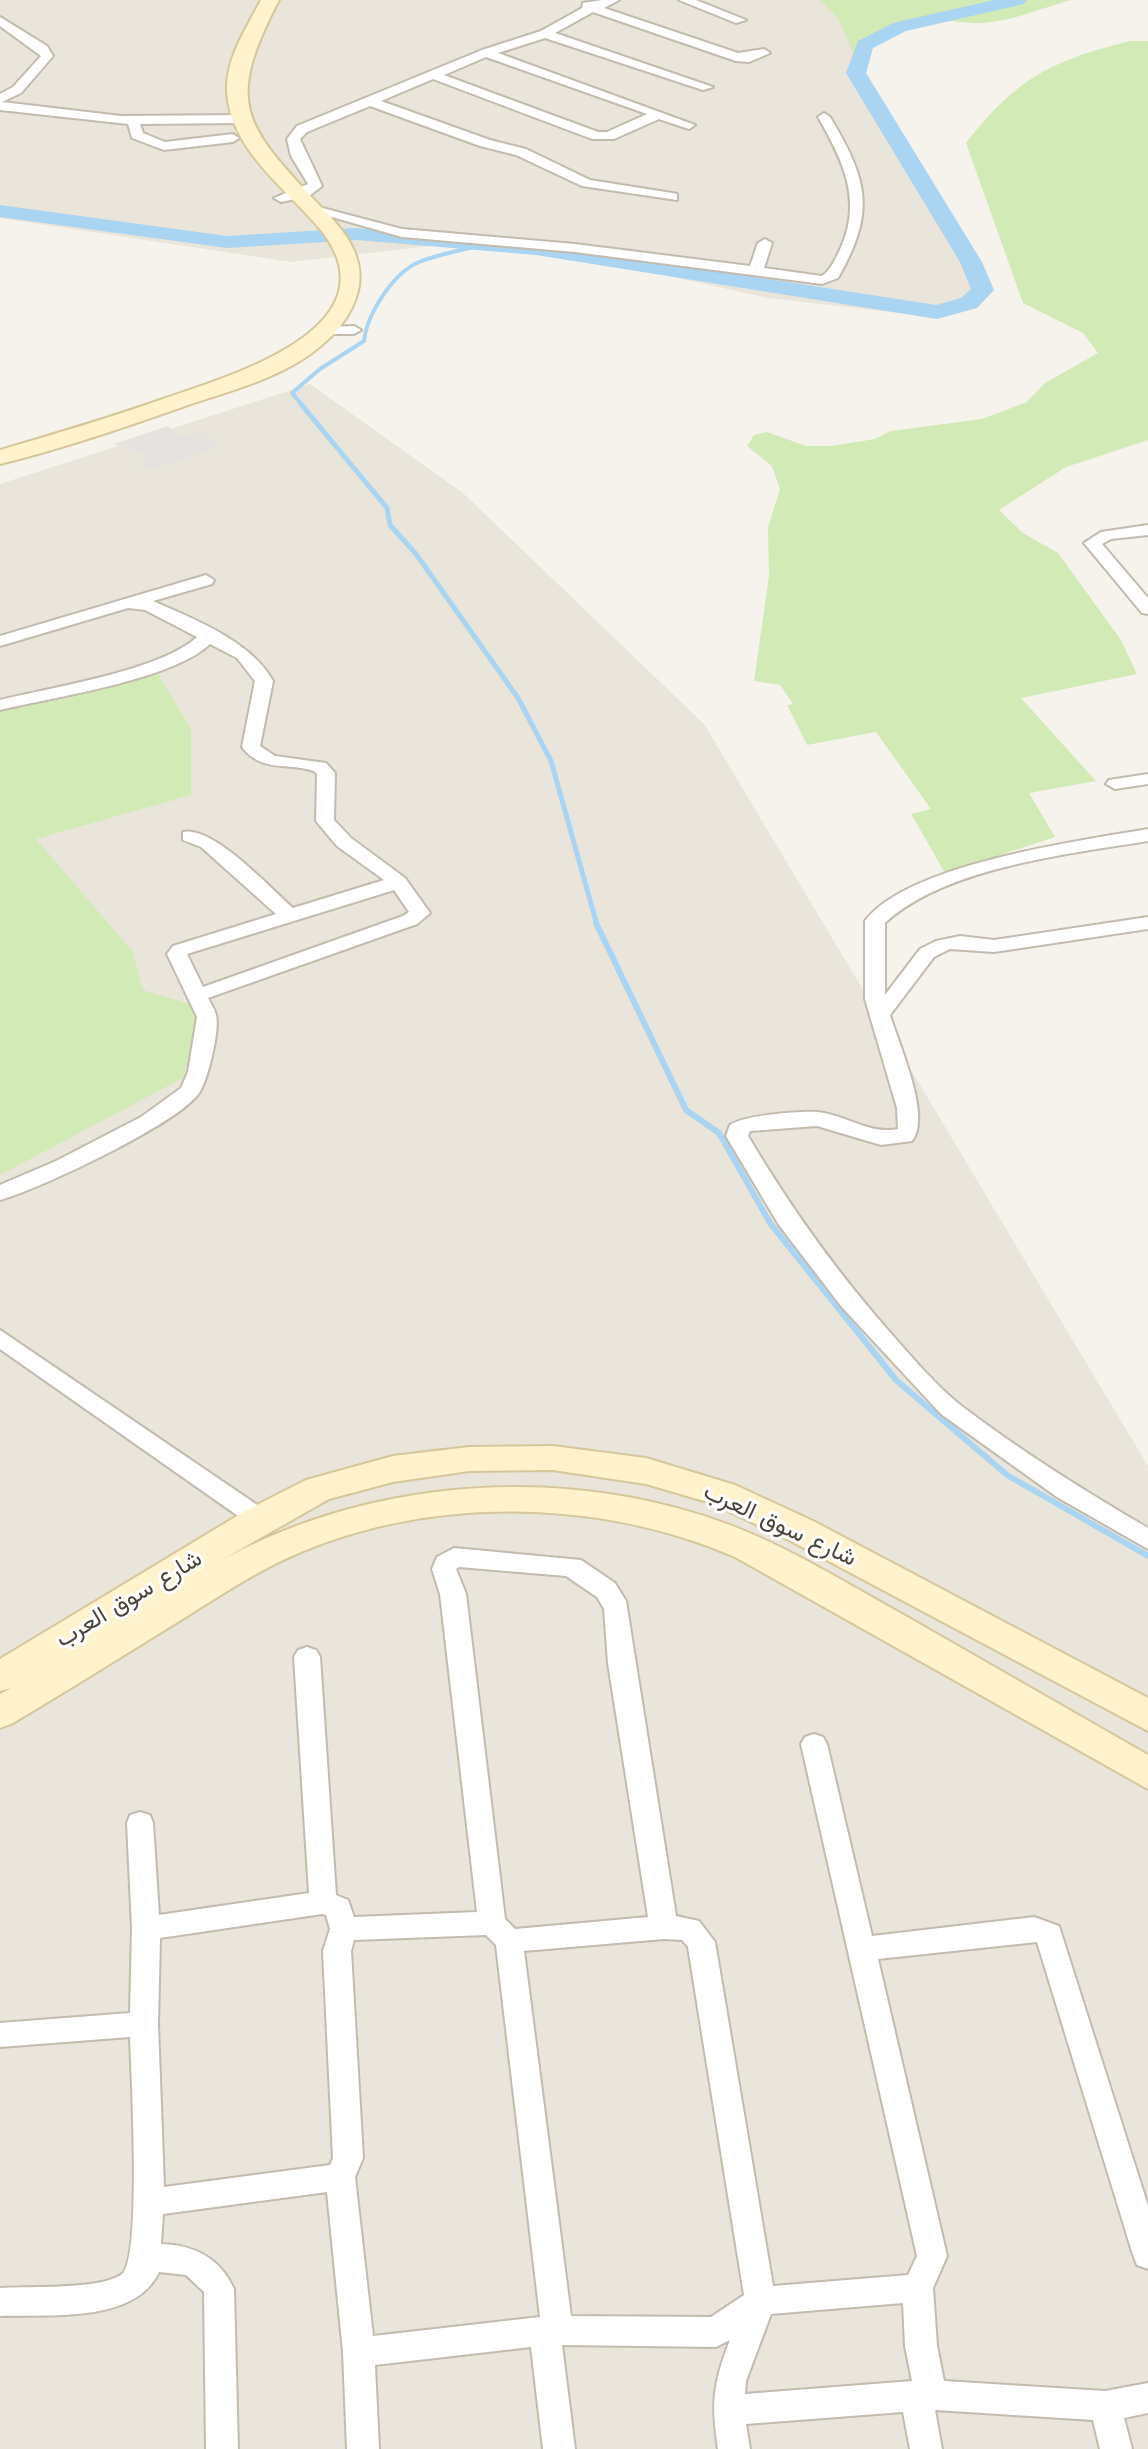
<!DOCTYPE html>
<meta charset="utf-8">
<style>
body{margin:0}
canvas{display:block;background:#f6f3ec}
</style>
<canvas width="1148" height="2449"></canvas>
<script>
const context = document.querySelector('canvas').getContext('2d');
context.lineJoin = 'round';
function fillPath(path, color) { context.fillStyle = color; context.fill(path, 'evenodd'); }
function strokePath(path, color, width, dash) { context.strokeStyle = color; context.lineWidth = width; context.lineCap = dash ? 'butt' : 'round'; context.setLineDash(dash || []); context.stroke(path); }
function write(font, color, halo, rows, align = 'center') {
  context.font = font + ' "Work Sans",Vazirmatn,sans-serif'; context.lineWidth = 6; context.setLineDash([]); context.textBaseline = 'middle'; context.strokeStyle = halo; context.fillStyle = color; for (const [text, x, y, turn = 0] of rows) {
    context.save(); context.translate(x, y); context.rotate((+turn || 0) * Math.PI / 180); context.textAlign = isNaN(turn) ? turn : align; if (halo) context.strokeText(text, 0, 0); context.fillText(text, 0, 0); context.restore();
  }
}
fillPath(new Path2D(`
 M0,0H820L838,18L926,201L984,284L962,303L908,314L768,298L574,255L457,243L291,262L0,218Z
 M310,384L463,493L704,724L1148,1466V2449H0V484Z`), '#eae5da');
fillPath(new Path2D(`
 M820,0H1071C1042,8 1013,21 982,23C970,24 957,21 945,21C912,20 882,40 855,58L838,18Z
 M1130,41H1148V440L1066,467L999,510L1023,533L1058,553L1121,640L1137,674L1021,698L1096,781L1029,793L1055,837L945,873L911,814L931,809L876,732L807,745L787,705L793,704L780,685L754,681L769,576L768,527L780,489L772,466L747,446L754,435L767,432L806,446H831L875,439L891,431L982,419L1027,402L1045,383L1098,353L1083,333L1023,303L966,143C1018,77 1051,61 1130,41Z
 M157,672L191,729V795L36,839L133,952L143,990L193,1005L199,1020L183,1078L0,1175V707Z`), '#d2eab5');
fillPath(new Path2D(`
 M168,426L179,437L200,432L219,448L151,469L137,465L147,455L114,444Z`), '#e5e3e0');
strokePath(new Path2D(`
 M302,405L292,393L320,369L364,341C367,314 393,273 419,262C439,254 460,251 480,245`), '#a9d4f2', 4);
strokePath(new Path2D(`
 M300,403L387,508L390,525L416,554L518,698L551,761L597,925`), '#a9d4f2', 5);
strokePath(new Path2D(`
 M596,923L686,1110L719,1133L770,1223L896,1380L1007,1475L1148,1556`), '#a9d4f2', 6);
fillPath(new Path2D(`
 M994,0H1027L1024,4L906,31L873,48L866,73L982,262L994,290L977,308L937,319L536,255L357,240L227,248L0,217V205L227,236L357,228L536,243L936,305L961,298L971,289L960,262L846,73L858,41L893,23Z`), '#a9d4f2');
const street = new Path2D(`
 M602,0H619L604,8L738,53L764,49L770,53L749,62L736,61L593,12L555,33L713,87L703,90L545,38L498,53L695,125L689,129L659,119L614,139H592L433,79L381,101L490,140L526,149L590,180L672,193L677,194V200L582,186L516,155L480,146L370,106L307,132L300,139L322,186L309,196L281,202L274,198L308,184L291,156L287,139L297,126L482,50L541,31L582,8L583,3ZM486,57L647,114L607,132H598L444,75Z
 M679,0H696L746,20L736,23Z
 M0,17L47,46L53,56L21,93L2,102L121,116L243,115L249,119L243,123L140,124L143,133L165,142L233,134L239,138L233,142L164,150L132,138L128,124L0,110V94L13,87L41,56L0,26Z
 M824,113L830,117C868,180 876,212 838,278L822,284L575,252L402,237L304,209L311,205L402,229L575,244L750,266L758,243L765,239L772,243L764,268L822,276C831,270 837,256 842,245C862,198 842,159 818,117Z
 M325,327L354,326L361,330L354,334H320V328Z
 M1148,525V535L1111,539L1102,544L1148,598V614L1142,613L1084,543L1101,532Z
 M206,575L214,580L212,584L153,601C194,619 251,641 273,681L260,746L275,756L326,763L335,773L334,820L351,838L405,878L430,913L417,924L208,998C211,1004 215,1010 216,1015C220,1029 208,1080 199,1093C179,1123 38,1190 0,1200V1185L56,1161L141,1117L181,1088L188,1072L197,1017L167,954L173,946L276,914L201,847L183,840V832C213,825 271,889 293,908L384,880L337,846L316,821L317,774L314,771C287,762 262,773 242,747L255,681L237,658L210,644C172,680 54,697 0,710V700C52,687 160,671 197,637L145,610L128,608L0,646V636ZM394,890L409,912L403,916L203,987L187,954Z
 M1148,774V784L1115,789L1106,784L1109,780Z
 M1148,829V841C1069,854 945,867 885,923V995L920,949L936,941L960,936L994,940L1148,917V929L994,952L950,949L934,957L890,1015C899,1045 932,1117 912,1141L881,1145L817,1126L750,1131L748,1136C792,1210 838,1274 895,1338C915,1361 936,1385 959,1404C1019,1450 1083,1490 1148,1528V1549L1057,1497L941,1414L841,1306L779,1225L726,1136L730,1125C745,1115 799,1111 818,1112C846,1115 870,1135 898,1129L897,1108L865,999V921C908,864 1078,841 1148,829Z
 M0,1330L269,1513L272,1519L269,1525H251L0,1349Z
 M454,1548L581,1560L615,1583L626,1601L676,1916L699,1921L715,1942L773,2286L908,2275L917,2256L801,1744L805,1737L814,1734L823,1737L827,1744L872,1936L1034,1917L1059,1926L1148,2206V2269L1137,2265L1133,2255L1037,1942L878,1959L947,2256L933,2288L937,2346L944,2381L1105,2391L1148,2383V2413L1124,2418L1132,2449H1100L1093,2420L935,2410L942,2449H910L903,2412L746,2424L750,2449H718C711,2404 713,2383 730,2340L716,2347L562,2345L575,2449H543L531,2347L375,2365L379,2449H347L343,2352L327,2192L163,2214L161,2244C195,2245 220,2258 234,2289L238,2449H206L204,2292L186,2275L159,2272C135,2324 48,2314 0,2316V2288C28,2286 101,2290 122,2274C142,2259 131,2072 130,2037L0,2047V2023L130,2013L132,1928L127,1823L130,1815L140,1812L150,1815L153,1823L159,1915L309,1893L294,1657L298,1650L307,1647L316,1650L320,1657L336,1895L348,1900L354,1917L477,1912L440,1594L432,1569L437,1557ZM459,1567L566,1576L597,1597L604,1609L608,1663L648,1917L515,1929L505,1919L466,1594L456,1569ZM322,1914L326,1915L330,1929L323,1951L333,2158L330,2165L164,2187L158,2024L160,1938ZM486,1935L496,1945L540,2317L373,2336L355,2177L363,2158L351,1951L354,1940ZM664,1939L682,1940L688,1947L744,2295L711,2317L571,2316L524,1951ZM903,2303L905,2346L912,2381L745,2394L746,2381L771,2314Z`);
const secondary = new Path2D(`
 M261,0H279C224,105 244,124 319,205C334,220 351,238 357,259C367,291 347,324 323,344C287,376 236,389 191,404C128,426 65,448 0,464V450C55,434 109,418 163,399C227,377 400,328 320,229C286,188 229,149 227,90C226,58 247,27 261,0Z
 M553,1446L646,1458L735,1485L813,1521L1148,1698V1731L787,1539L711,1503L646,1484L553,1470L469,1471L393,1482L329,1499L211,1566C366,1477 563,1463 730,1525C790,1548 846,1583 902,1614C984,1661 1066,1708 1148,1755V1789L735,1557C593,1496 417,1495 277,1563C239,1582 204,1606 168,1628C116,1660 65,1692 13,1723L0,1728V1694L11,1688L0,1691V1659L247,1510L306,1480L393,1456L469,1447Z`);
strokePath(street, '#c2bbae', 4);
strokePath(secondary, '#d6c79b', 4);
fillPath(street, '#fff');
fillPath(secondary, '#fff3cd');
write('24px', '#4b4439', '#fff', [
 ["شارع سوق العرب",780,1525,25],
 ["شارع سوق العرب",129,1599,-31]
]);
</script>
